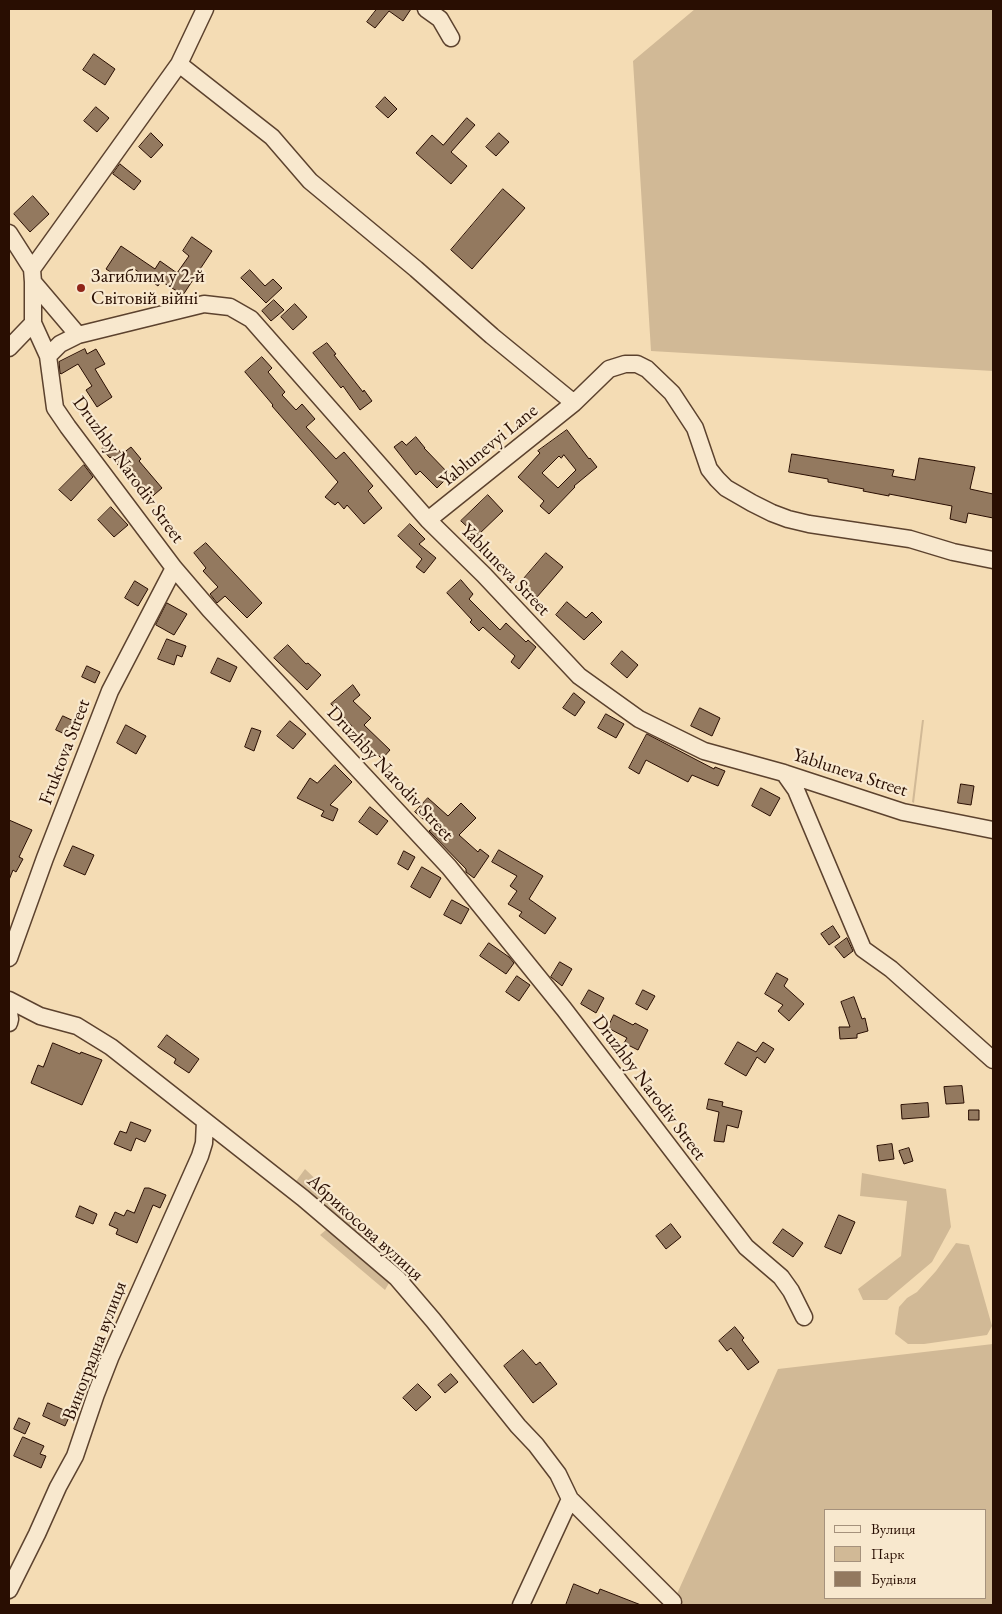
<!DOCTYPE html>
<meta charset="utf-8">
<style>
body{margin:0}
#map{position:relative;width:1002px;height:1614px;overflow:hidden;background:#f4dcb4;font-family:"EB Garamond",serif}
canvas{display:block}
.frame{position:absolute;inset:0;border:10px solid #290e02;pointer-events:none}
.legend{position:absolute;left:824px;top:1509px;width:162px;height:90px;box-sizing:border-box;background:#f8e8ce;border:1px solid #a5917c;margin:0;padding:6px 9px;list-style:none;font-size:15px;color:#290e02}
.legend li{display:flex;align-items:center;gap:10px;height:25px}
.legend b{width:25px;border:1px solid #a5917c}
</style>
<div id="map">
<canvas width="1002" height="1614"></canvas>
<div class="frame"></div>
<ul class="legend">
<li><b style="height:6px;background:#f8e8ce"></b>Вулиця</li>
<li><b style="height:14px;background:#d1b996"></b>Парк</li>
<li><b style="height:14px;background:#93795f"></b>Будівля</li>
</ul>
</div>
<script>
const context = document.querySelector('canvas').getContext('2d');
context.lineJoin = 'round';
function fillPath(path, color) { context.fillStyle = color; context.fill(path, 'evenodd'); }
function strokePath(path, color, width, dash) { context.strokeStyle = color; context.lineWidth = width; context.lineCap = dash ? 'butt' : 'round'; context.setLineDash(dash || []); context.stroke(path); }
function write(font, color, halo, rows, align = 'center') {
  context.font = font + ' "EB Garamond",serif'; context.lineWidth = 4.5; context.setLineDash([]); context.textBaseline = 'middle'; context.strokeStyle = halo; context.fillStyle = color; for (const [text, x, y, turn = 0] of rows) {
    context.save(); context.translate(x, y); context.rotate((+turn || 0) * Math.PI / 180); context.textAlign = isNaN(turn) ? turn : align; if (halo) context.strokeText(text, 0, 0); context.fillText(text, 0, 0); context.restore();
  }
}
fillPath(new Path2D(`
 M695,9H993V371L651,351L633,61Z
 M922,720H924L914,803L912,802Z
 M305,1169L378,1239L370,1245L294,1184Z
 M862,1173L946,1189L951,1227L932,1262L887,1300H863L858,1289L901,1256L907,1201L860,1196Z
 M327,1229L389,1283L385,1290L320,1235Z
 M956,1243L969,1245L992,1326L987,1335L924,1344H908L895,1334L899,1307L907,1298L917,1292L936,1271Z
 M993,1344V1605H672L778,1369ZM826,1510H986V1598H826Z`), '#d1b996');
const building = new Path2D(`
 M377,9H411L403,21L389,11L375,28L367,22Z
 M94,54L115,69L105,85L83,70Z
 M385,97L397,109L388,118L376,107Z
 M96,107L109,118L97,132L84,121Z
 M467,118L475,125L451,152L467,166L451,184L416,153L432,135L443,145Z
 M151,133L163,145L151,158L139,147Z
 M499,133L509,142L496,156L486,147Z
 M120,164L141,181L134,190L113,174Z
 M503,189L525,208L472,269L451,250Z
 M33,196L49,214L30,232L14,214Z
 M192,237L212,251L183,295L161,281L158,286L133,268L124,281L106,269L121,246L155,269L160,261L177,273L189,256L183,251Z
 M250,270L265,286L273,279L282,288L266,303L241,278Z
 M274,300L284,310L271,321L262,311Z
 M295,304L307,317L293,330L281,317Z
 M327,343L336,354L334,355L363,392L364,390L372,401L360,410L343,386L341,388L313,353Z
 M85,349L87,354L96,349L105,364L95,369L112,397L97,407L86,390L92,386L78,364L61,374L60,373L59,362Z
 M262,357L272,368L268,372L285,392L282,395L296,410L302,404L315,419L306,427L336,459L344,452L373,486L368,491L382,508L364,524L347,505L344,509L338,502L335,505L325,497L338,482L272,406L273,405L245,372Z
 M567,430L589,459L590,458L597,467L574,486L575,487L549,514L540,506L544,501L518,477L540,453L538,451ZM564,455L576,470L558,488L542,473L559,456L561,458Z
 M416,437L425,448H424L450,475L437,488L420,471L416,475L394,447L402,441L406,445Z
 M111,441L122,454L131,447L141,459L139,461L162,488L147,501L136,489L138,487L111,457L110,458L102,449Z
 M792,454L894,470L892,476L915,480L919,458L975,467L970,489L993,494V518L968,513L966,523L950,519L952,506L889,494V496L863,491L864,489L828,482V479L789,472Z
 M84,465L93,477L71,501L59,490Z
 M488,495L503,511L477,536L461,521Z
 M111,507L128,525L114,537L98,520Z
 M410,524L425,539L419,544L436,558L424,573L416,567L422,559L398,536Z
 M206,543L262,603L247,618L225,596L217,603L210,594L218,587L203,571L206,568L194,553Z
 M546,553L563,567L537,597L521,582Z
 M461,580L473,594L469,599L500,630L506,623L526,642L528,640L536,647L519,669L511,662L515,656L483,627L479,631L470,622L472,620L447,593Z
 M135,581L148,589L138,606L125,598Z
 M567,602L586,618L592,612L602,622L584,640L556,615Z
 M167,603L187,614L174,635L156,625Z
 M167,639L186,646L182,657L177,655L174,665L158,659Z
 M288,645L306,664L308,663L321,675L307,690L274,658Z
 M622,651L638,665L627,678L611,664Z
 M218,658L237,667L230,682L211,673Z
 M87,666L100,672L95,683L82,677Z
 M353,685L360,695L353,701L371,718L364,725L390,750L382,759L373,750L371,753L356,739L354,741L345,732L352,726L331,704Z
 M574,693L585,702L575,716L563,708Z
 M700,708L720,718L712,736L691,726Z
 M606,714L624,724L616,738L598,728Z
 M63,716L78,723L71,737L56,730Z
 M290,721L306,734L293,749L277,736Z
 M126,725L146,736L136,754L117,743Z
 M252,728L261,731L254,751L245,747Z
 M647,734L714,769L715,767L725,771L718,786L692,775L688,782L646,760L639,774L629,768Z
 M335,765L352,782L330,805L338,809L333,821L321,816L324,811L297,798L310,778L317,783Z
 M961,784L974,786L971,805L958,803Z
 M761,788L780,798L770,816L752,806Z
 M428,798L448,816L461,803L476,818L459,835L478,852L480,849L489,856L474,878L466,872V869L429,831L433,828L415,812Z
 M370,807L388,821L377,835L359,822Z
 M9,820L32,830L19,857L23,859L16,872L13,870L9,880Z
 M73,846L94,855L85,875L64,866Z
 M499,850L543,876L529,899L556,918L545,934L519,916L522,912L508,904L517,891L510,886L517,876L492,862Z
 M404,851L415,857L408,870L398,864Z
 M422,867L441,878L430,898L411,887Z
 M452,900L469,909L461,924L444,915Z
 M833,926L840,937L829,945L821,934Z
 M847,938L853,951L844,958L835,947Z
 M489,943L509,957L514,963L506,974L480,956Z
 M560,962L572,969L562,986L551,977Z
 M777,973L788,979L784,986L804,1004L789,1021L778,1011L783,1005L765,994Z
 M517,976L530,985L519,1001L506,992Z
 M589,990L604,998L596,1013L581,1004Z
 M643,990L655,996L647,1010L636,1004Z
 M854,997L862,1019L865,1018L868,1031L857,1034V1038L840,1039L839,1027H850L841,1002Z
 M614,1015L633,1025L635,1023L648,1030L638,1050L624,1043L627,1038L608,1028Z
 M167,1035L199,1059L189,1073L174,1063L176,1059L158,1047Z
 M738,1042L756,1052L763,1042L774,1049L765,1063L757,1057L746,1076L725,1064Z
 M53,1043L80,1054L81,1052L102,1060L82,1105L31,1083L38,1065L43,1067Z
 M962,1086L964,1103L946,1104L944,1087Z
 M709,1099L723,1102L722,1106L742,1111L738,1128L727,1125L724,1142L714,1141L719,1112L707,1109Z
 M928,1103L929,1117L902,1119L901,1105Z
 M969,1110H979V1120H969Z
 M131,1122L151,1130L145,1142L136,1138L131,1151L114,1144L120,1131L126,1133Z
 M892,1144L894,1159L879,1161L877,1146Z
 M909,1148L913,1161L904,1164L899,1151Z
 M145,1188H149L166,1195L160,1208L153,1205L137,1243L116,1234L118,1229L109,1225L115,1212L124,1216L127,1210L134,1213Z
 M80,1206L97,1214L93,1224L76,1217Z
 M839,1215L855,1222L841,1254L825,1247Z
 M671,1224L681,1237L666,1249L656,1236Z
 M783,1229L803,1243L793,1257L773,1243Z
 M735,1327L744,1338L742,1340L759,1362L748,1370L731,1348L727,1351L719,1341Z
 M523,1350L536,1365L540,1362L557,1384L533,1403L504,1366Z
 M451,1374L458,1382L445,1393L438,1385Z
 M418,1384L431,1397L416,1411L403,1398Z
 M48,1403L71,1413L65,1426L43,1416Z
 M19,1418L30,1423L25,1434L14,1429Z
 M23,1437L44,1446L40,1454L46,1456L41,1468L14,1456Z
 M574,1584L598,1594L600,1589L641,1605H566Z`);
fillPath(building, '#93795f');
strokePath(building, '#290e02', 1);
const minor = new Path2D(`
 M426,9L440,19L451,38
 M179,64L272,137L310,181L416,269L492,336L574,403
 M9,233L32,269L33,282V323L48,356L55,408L68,427L174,568L210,610L449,867L564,1009L746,1247L781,1277L791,1291L804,1317
 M32,269L179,64L205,9
 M33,282L78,335
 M9,348L33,323
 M48,356L60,344L78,335L204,304L230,307L251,319L428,520L484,575L579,676L639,719L704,751L784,773L903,812L993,830
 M428,520L574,403L609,369L625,364H637L647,369L672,393L695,428L709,469L717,479L726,488L752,503L772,513L788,519L809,524L910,539L953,552L993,560
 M784,773L796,790L863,949L891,969L993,1060
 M9,958L45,858L110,691L174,568
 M9,1000L40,1016L77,1026L111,1047L303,1198L397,1278L433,1320L518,1426L536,1445L558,1474L570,1499L673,1602
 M9,1013L10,1019L9,1023
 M9,1590L37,1534L58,1487L75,1456L96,1394L110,1358L200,1156L204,1143L205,1121
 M521,1605L570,1499`);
strokePath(minor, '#5c422e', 19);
strokePath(minor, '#f8e8ce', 16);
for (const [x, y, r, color] of [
 [81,288,5,"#8f2418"]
]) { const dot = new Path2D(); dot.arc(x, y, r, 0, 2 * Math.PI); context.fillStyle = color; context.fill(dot); strokePath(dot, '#f8e8ce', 2); }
write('19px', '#290e02', '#f8e8ce', [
 ["Загиблим у 2-й",91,277],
 ["Світовій війні",91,299]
], 'left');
write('19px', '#290e02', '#f8e8ce', [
 ["Yablunevyi Lane",489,446,-39],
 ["Druzhby Narodiv Street",128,470,54],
 ["Yabluneva Street",505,570,46],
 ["Fruktova Street",65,752,-69],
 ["Yabluneva Street",850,773,18],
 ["Druzhby Narodiv Street",390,774,47],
 ["Druzhby Narodiv Street",649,1088,53],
 ["Абрикосова вулиця",365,1228,42],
 ["Виноградна вулиця",95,1351,-69]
]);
</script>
